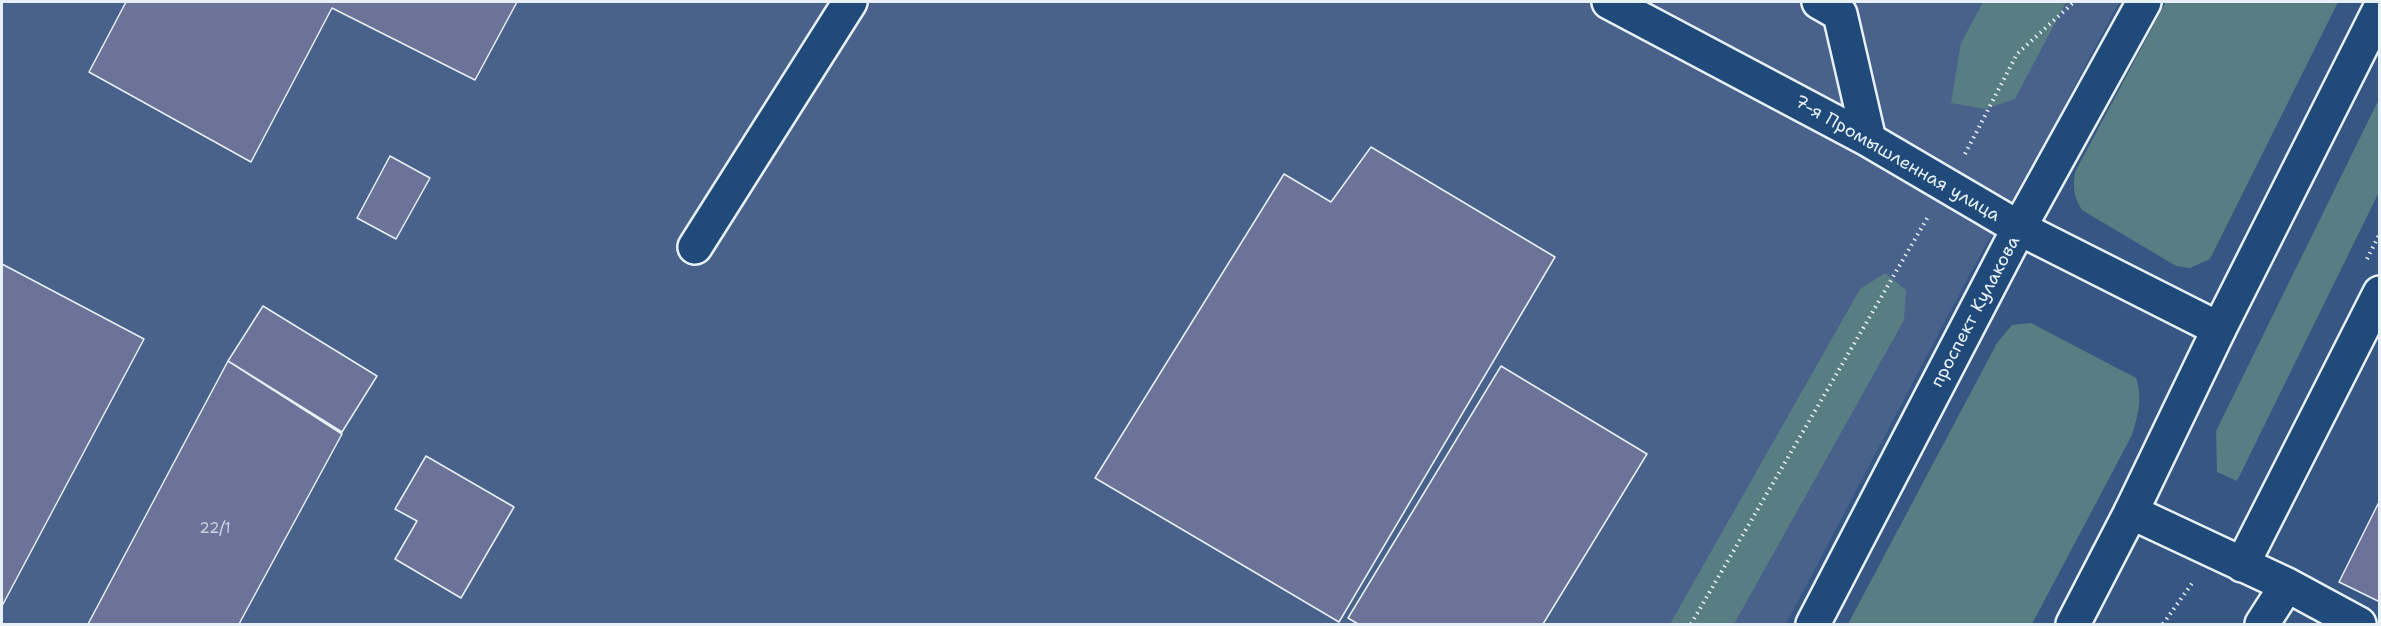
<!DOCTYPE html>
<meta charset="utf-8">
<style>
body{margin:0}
#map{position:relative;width:2381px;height:626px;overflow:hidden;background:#365683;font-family:"Shantell Sans",sans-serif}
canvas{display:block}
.frame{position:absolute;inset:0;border:3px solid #e8f1f8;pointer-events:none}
</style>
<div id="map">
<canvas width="2381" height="626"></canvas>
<div class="frame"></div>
</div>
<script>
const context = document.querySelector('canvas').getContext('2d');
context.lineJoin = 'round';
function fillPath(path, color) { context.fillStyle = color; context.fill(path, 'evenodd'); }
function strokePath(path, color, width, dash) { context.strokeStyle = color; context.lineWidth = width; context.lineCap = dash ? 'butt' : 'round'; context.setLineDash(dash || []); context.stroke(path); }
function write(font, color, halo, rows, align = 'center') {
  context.font = font + ' "Shantell Sans",sans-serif'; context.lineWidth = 6; context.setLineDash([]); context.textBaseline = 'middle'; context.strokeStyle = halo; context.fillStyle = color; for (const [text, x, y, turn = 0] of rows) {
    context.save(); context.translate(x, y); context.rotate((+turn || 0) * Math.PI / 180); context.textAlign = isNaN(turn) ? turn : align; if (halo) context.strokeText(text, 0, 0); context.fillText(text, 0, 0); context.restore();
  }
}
fillPath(new Path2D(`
 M2,2H2119L2047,138L1974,266L1786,624H2Z`), '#49628c');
fillPath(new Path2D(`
 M1983,2H2066L2015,99L1985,109L1951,103L1961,43Z
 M2166,2H2338L2210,259L2190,268L2176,266L2082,210C2073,196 2073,187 2075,172Z
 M2379,99V192L2237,481L2217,472L2216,431Z
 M1885,273L1906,290L1904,320L1734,624H1670L1860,289Z
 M2031,323L2136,378C2143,399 2138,414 2132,435L2032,624H1848L1997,343L2012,325Z`), '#587d83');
const building = new Path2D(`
 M126,2H517L475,80L332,8L251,162L89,72Z
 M1371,147L1555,257L1339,622L1095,478L1284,174L1331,202Z
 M390,156L430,178L396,239L357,218Z
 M2,264L144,339L2,606Z
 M263,306L377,376L342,432L228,361Z
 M228,361L342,434L239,624H88Z
 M1501,366L1647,454L1543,624H1358L1348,618Z
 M426,456L514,507L461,598L395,559L417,521L395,509Z
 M2380,500V602L2339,582Z`);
fillPath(building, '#6b7399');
strokePath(building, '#e8f1f8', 1.5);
const minor = new Path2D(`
 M1609,2L1869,140L2019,228L2219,329
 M1819,2L1840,14L1869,140
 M695,247L850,2
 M2131,512L2287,585L2359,624
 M2242,565L2380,293
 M2262,624L2287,585`);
const major = new Path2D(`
 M1813,624L2019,228L2144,2
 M2073,624L2131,512L2219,329L2380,9`);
strokePath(minor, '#e8f1f8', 38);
strokePath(major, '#e8f1f8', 38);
strokePath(new Path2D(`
 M1965,154L2017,54L2074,2
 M2367,259L2380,233
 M1691,624L1929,215
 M2163,624L2193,582`), '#e8f1f8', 4, [1.5, 4.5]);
strokePath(minor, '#1f4a7a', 33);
strokePath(major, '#1f4a7a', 33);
write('15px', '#c9d2e0', null, [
 ["22/1",215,529]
]);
write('18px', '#e8f1f8', '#1f4a7a', [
 ["7-я Промышленная улица",1897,159,30],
 ["проспект Кулакова",1976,312,-62]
]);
</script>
